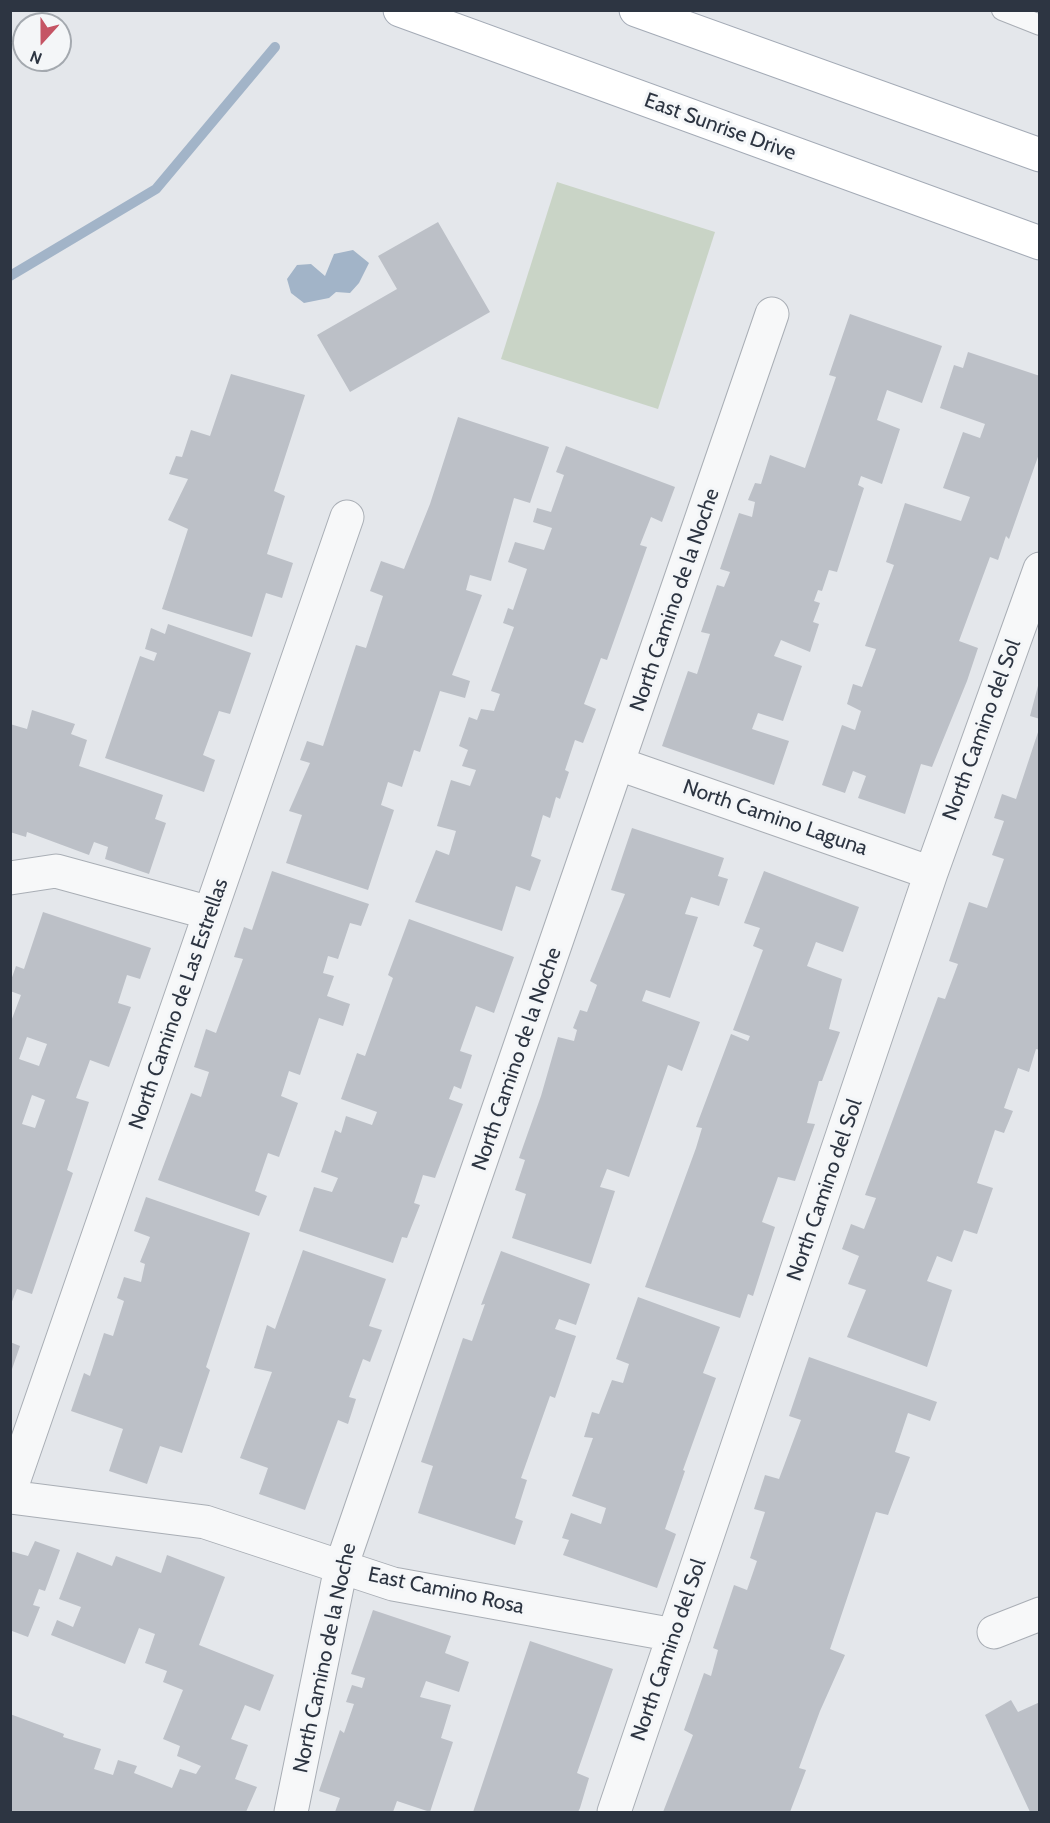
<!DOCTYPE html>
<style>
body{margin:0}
#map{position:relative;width:1050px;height:1823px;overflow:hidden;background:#e4e7eb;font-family:Cabin,sans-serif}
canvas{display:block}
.frame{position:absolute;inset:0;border:12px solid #2d3542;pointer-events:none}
.north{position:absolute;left:12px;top:12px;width:60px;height:60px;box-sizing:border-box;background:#f4f6f8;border:2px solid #a4a9af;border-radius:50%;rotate:201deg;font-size:16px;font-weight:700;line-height:24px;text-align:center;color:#2d3542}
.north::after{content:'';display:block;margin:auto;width:21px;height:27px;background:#c55464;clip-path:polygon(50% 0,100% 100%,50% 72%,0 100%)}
</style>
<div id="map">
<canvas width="1050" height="1823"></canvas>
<div class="frame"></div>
<div class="north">N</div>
</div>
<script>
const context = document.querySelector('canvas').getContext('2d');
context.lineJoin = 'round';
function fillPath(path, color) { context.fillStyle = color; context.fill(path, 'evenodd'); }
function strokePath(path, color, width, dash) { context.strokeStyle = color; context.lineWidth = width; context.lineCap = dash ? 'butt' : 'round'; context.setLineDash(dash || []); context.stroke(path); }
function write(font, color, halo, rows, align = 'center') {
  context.font = font + ' Cabin,sans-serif'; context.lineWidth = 6; context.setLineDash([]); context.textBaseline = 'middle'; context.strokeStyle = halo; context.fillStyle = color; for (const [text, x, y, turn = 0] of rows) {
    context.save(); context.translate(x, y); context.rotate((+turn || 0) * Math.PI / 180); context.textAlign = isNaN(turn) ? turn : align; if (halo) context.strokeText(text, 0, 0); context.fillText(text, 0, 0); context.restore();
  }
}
fillPath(new Path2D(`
 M557,182L715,232L658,409L501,359Z`), '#c9d4c6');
fillPath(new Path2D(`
 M353,250L369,263L359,283L350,293L336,292L329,298L304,303L291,293L287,279L297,265L311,264L325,276L334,254Z`), '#a2b4c8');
strokePath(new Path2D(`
 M10,276L156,189L275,47`), '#a2b4c8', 10);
fillPath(new Path2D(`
 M438,222L490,312L350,392L317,335L397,289L378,256Z
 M850,314L942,346L922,403L887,390L877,420L900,429L882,484L861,476L858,485L864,488L837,572L829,570L822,591L818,590L814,601L820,603L813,622L819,624L810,652L781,640L774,656L802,666L783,721L758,713L752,729L789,741L774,785L662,746L688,671L697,674L710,634L701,632L717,585L724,587L730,572L720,569L739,513L752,517L755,502L748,500L755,483L761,484L770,455L805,468L836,377L829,375Z
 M968,352L1040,376V451L1009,539L1006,536L998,560L990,557L959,641L978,648L967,681L932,767L921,764L905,814L858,798L866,776L853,771L845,793L822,785L842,725L855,730L861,711L847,704L853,684L862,687L876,649L865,646L894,565L886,562L905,503L961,521L970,497L943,488L963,432L980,438L985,424L940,408L954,365L963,368Z
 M231,374L305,395L274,491L285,496L267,554L293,563L282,598L266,593L252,637L162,609L188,529L168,520L188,479L169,474L176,456L182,457L191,430L210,436Z
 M458,417L549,447L530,503L514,498L491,581L470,575L466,590L482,595L452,675L470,681L465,698L440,691L420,752L414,750L402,787L388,782L381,805L394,810L368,890L286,863L302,815L289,811L310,763L300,760L307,741L323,746L356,645L366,648L383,596L370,591L381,561L404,569L430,504Z
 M566,446L675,487L662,522L651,517L640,545L647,547L607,660L601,658L584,704L596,709L583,743L575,740L565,770L569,772L560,799L556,797L550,818L543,815L531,856L541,860L530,891L516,886L502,931L415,902L436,850L449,855L456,831L437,826L451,780L470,786L476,770L462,766L468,750L459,746L469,717L477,720L481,709L494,711L500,694L491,691L514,627L503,623L508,608L513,610L527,569L508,562L515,542L544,550L552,528L533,522L537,508L551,512L564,475L556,472Z
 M168,624L251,653L230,714L219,711L203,755L215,760L204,792L105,758L140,656L154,661L157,653L145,649L151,628L165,634Z
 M1039,682H1040V719L1030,716Z
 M32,710L75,724L71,734L87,740L79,766L163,795L155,819L166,823L149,874L105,859L108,847L94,842L89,855L27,832L26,837L10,832V724L27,729Z
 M1040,726V1050L1036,1049L1029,1072L1018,1068L1004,1108L1013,1111L1004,1133L995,1130L982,1168L977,1183L993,1188L977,1234L964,1230L952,1262L937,1256L927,1281L952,1290L927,1367L847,1337L866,1290L848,1284L859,1256L842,1249L851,1224L864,1229L876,1198L865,1195L938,997L945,999L958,964L949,961L969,902L987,908L1004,859L992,855L1004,821L994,818L1002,794L1016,799Z
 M632,828L724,858L718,876L728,879L719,906L691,897L685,914L698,917L670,998L646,990L642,1001L700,1022L682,1071L668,1065L629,1177L607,1169L600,1187L615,1191L591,1264L512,1238L526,1194L515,1190L525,1160L519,1158L541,1096L558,1037L574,1041L577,1030L573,1028L580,1010L587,1012L597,985L590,981L625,894L611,890Z
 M272,871L369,904L361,926L350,923L338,959L328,956L323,973L334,976L327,996L350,1004L343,1026L319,1018L300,1075L289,1071L281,1096L298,1103L279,1157L268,1153L255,1191L267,1196L259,1216L158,1180L191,1093L201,1097L209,1072L194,1067L206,1029L216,1033L243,959L234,957L244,927L252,930Z
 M764,871L859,907L843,952L816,942L807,966L842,979L829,1029L840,1032L822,1081H819L807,1123L815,1124L795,1181L778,1177L762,1222L775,1227L753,1296L748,1294L740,1318L645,1287L696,1148L702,1128L696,1127L731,1034L748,1041L750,1036L733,1030L763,950L753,946L760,928L744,923Z
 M43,912L151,948L140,979L127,975L118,1003L131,1007L109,1067L90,1060L76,1098L89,1102L67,1170L73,1173L32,1294L17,1289L11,1304L10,1024L21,995L10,991V983L16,966L24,969ZM27,1037L47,1044L39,1066L19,1059ZM32,1095L45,1100L35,1128L22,1124Z
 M409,919L514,957L494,1013L476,1006L460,1051L472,1055L461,1089L454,1086L449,1099L463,1104L435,1178L423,1175L414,1203L420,1205L407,1238L402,1237L393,1263L299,1231L314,1187L332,1192L338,1178L321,1172L335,1130L341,1133L346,1116L372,1125L377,1112L341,1099L357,1053L365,1056L393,978L388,975Z
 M146,1197L250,1233L206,1367L210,1370L182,1453L160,1446L147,1484L109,1471L123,1429L71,1411L84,1373L90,1376L104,1333L113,1336L124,1301L117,1298L124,1277L141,1282L145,1264L140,1262L150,1237L134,1231Z
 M303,1250L386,1279L369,1326L382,1330L370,1362L363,1359L349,1397L356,1399L348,1424L338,1420L305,1510L259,1494L268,1468L240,1458L272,1372L254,1368L267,1325L275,1329Z
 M501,1251L590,1284L576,1325L559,1319L555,1329L576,1336L555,1398L550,1396L521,1478L527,1480L515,1518L523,1521L515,1545L418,1513L433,1466L421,1462L463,1338L472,1341L485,1304L481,1305Z
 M638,1297L720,1327L703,1373L716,1378L683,1470L685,1471L665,1529L676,1534L657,1588L563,1555L569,1540L562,1538L571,1513L601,1524L606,1508L572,1496L593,1438L584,1437L592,1412L599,1414L612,1380L623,1383L629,1364L616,1359Z
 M10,1342L20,1346L11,1372H10Z
 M809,1357L937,1402L930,1421L908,1413L895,1452L910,1457L888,1515L876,1512L830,1649L845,1655L820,1711L799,1768L806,1770L790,1812H663L693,1735L684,1730L704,1673L711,1676L718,1650L713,1648L734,1585L747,1590L757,1561L750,1558L765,1512L754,1509L765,1475L779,1479L801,1420L789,1416Z
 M35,1541L60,1550L45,1591L39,1589L33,1605L40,1607L28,1637L12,1631L10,1635V1551L28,1556Z
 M77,1552L112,1566L116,1556L161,1573L167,1555L225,1577L199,1645L274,1675L260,1711L245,1705L231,1739L248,1745L235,1779L257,1787L246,1812H10V1714L64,1734L63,1737L101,1749L94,1769L113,1775L118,1760L137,1766L134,1773L172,1788L180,1769L196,1774L201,1766L177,1756L180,1746L163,1739L183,1690L163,1682L167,1671L145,1663L155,1634L139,1628L125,1664L51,1635L57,1620L73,1627L81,1607L59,1599Z
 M373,1610L451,1636L445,1653L469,1662L459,1692L426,1681L420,1697L451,1705L441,1738L453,1742L430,1812L397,1801L393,1812H335L340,1798L319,1791L340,1730L344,1733L354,1704L346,1702L352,1685L362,1688L365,1678L351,1674Z
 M530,1641L613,1669L577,1773L589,1778L580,1808L578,1812H473Z
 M1011,1700L1018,1712L1040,1702V1812H1030L985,1715Z`), '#bcc0c7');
const service = new Path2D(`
 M1002,10L1040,25`);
const minor = new Path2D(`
 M619,764L931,873
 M10,878L56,871L210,913
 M10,1491L347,517
 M10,1497L205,1522L393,1584L674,1635
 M994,1632L1040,1614
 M291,1812L341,1567L772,314
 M614,1812L931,873L1040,569`);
const primary = new Path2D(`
 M400,10L1040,243
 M636,10L1040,155`);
strokePath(service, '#a9aeb5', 22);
strokePath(minor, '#a9aeb5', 35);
strokePath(primary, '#a4abb6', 35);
strokePath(service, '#f7f8f9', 20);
strokePath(minor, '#f7f8f9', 33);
strokePath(primary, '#fff', 33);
write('21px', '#2d3542', '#f4f6f8', [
 ["East Sunrise Drive",720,127,20],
 ["North Camino de la Noche",675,600,-71],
 ["North Camino del Sol",982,730,-70],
 ["North Camino Laguna",775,818,19],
 ["North Camino de Las Estrellas",179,1004,-71],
 ["North Camino de la Noche",517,1059,-71],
 ["North Camino del Sol",825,1190,-71],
 ["East Camino Rosa",446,1591,12],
 ["North Camino del Sol",669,1650,-71],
 ["North Camino de la Noche",325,1658,-78]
]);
</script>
